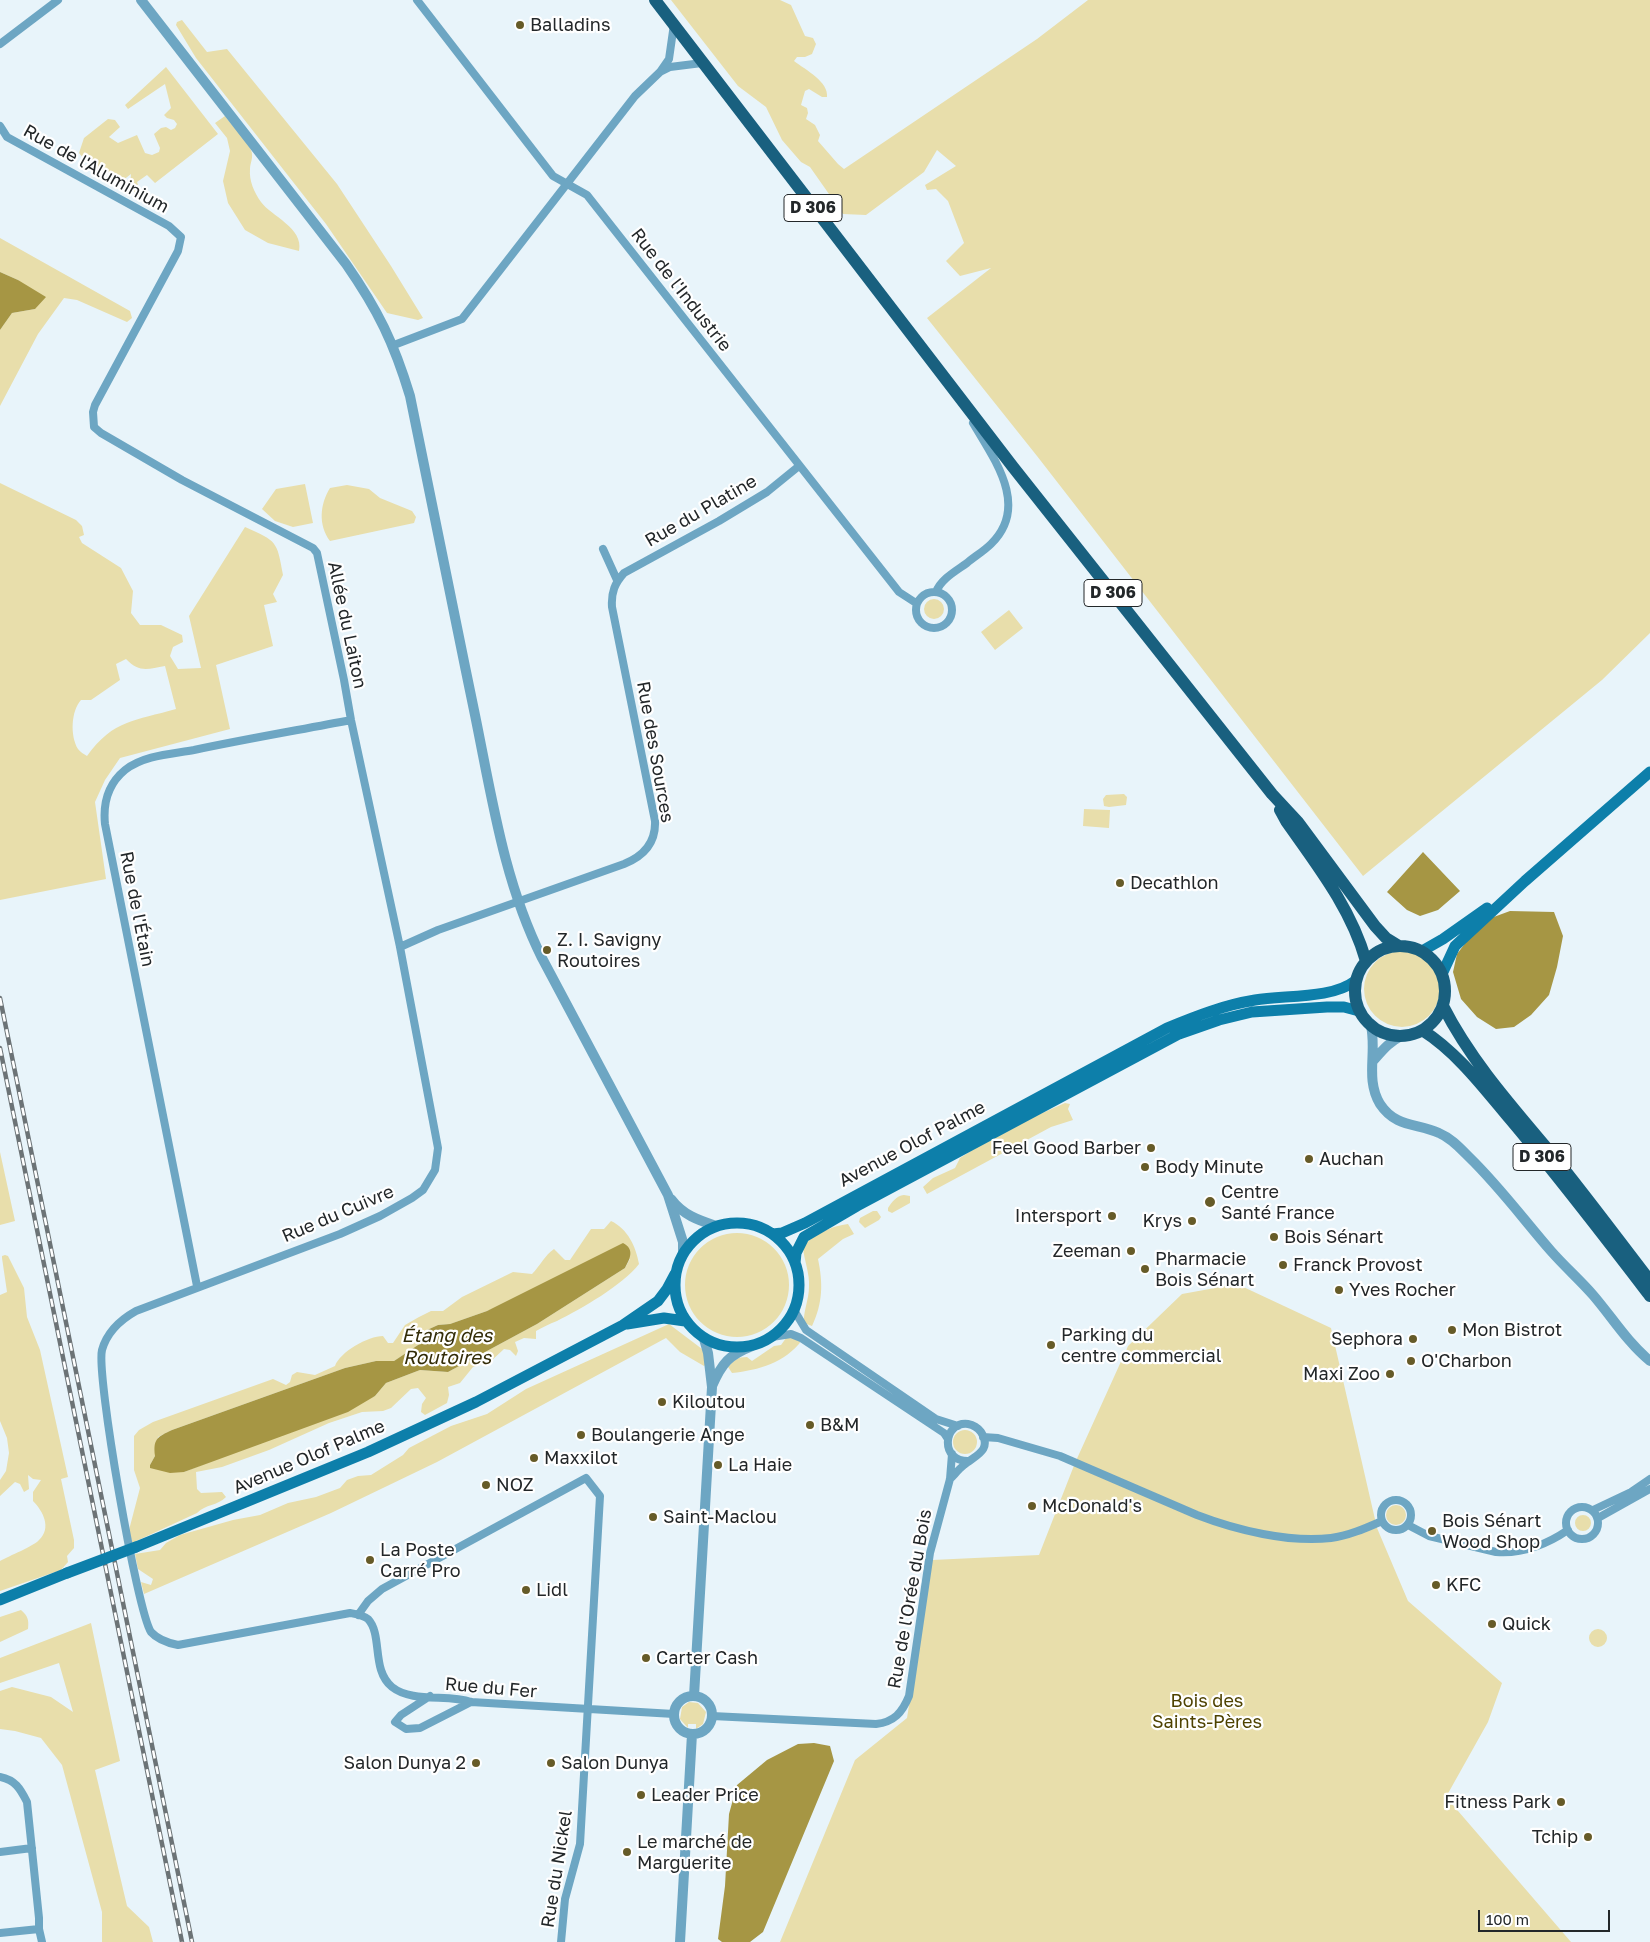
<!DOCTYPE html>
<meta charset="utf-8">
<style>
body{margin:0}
#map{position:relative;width:1650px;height:1942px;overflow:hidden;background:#e8f4fa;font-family:"Golos Text",sans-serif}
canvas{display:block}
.scale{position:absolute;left:1478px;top:1910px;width:132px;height:22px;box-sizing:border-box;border:2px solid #232729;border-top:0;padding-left:6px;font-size:15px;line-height:18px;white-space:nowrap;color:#232729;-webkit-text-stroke:4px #fff;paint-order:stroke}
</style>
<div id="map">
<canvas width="1650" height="1942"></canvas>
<div class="scale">100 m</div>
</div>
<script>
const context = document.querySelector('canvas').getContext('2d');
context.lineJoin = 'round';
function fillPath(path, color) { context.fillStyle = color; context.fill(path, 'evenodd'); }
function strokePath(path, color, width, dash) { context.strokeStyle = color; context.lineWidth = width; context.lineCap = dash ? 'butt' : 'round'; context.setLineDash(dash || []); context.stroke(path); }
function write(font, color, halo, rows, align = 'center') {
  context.font = font + ' "Golos Text",sans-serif'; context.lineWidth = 4.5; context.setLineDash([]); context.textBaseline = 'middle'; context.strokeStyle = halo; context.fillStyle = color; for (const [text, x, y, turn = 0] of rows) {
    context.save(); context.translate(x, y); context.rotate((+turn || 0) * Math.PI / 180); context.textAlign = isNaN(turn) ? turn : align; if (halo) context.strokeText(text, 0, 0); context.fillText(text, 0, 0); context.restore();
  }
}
fillPath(new Path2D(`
 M671,0H780L791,5L805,36L813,38L816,44L812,54L805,57H797L794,61C806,70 829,82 827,97H822L809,89L805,91L801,105L807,108L808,113L806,119L815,125L820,135L818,141L838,164L844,169L1037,39L1088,0H1650V633L1602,680L1363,876L1037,456L927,318L991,268L960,276L946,261L964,243L948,201L936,189L927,190L925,185L956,166L937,150L924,172L866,215L843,214L810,167L801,162L782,140L766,107L738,86Z
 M182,20L207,52L227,49L337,184L391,266L423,318L418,320L387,313L326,224L196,58L176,25L177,22Z
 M166,67L218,134L155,183L147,175L137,182L140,191L135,194L130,185L131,174L122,181L117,180L113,174L108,172L103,174L99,172L94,165L84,159L79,153L84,138L108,119L115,120L120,127L109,137L118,143L137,135L145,153L152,155L159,152L160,148L154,134L161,128L166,127L171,130L175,128L177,124L174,120L167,118L164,115L171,108L165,84L128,109L125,105Z
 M225,116C233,127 245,138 251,150C254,157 250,163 250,169C249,181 254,192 261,202C271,216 304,228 299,251L268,243L245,230L228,203L223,181L230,151L227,138L215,123Z
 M0,238L130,311L132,318L127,322L77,300L64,298L38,334L0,406V330L12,313L35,309L18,280L0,272Z
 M0,483L76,520L82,526L84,535L79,537L82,543L121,568L133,591L131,613L140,625H161L182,635L183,642L173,647L170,656L178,669L201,668L189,616L245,527C277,541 277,541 283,575L273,594L277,602L264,605L273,646L216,665L230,729L120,758L105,780L95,802L106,879L0,900ZM126,659C139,673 148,669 165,666L176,709C135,721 114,719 87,756C84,754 80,752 78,749C70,736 71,711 81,700H91L120,680L116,664Z
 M305,484L313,523L293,527L275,521L262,509L276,489Z
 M347,485L369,489L380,498L412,511L416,517L414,523L330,541C318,525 320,504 330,488Z
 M924 609a10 10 0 1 1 20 0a10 10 0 1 1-20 0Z
 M1009,610L1023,628L995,650L981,632Z
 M1124,794L1127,797L1126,805L1109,807L1104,806L1103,799L1106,795Z
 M1084,809L1110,810L1109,828L1083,826Z
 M1364 989a38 38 0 1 1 76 0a38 38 0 1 1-76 0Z
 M1065,1103L1070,1104L1068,1109L1073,1120L1051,1127L927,1194L923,1187L933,1178L955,1168L960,1158L1004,1130Z
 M0,1152L15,1221L0,1225Z
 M904,1195L910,1196V1203L892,1213L888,1211V1208C892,1202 896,1196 904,1195Z
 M873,1211H877L881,1217L879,1220L865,1228L859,1222L860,1218Z
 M611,1221C628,1229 636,1247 639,1264C623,1285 581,1309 557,1321C549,1324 543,1327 536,1331V1339L524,1338L515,1342L518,1351L516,1356L510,1350L504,1349L490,1362L473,1367L460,1383L448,1387L449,1395L447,1403L425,1415L421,1412L422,1404L426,1398L418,1388L411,1389L391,1408L383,1411L362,1412L329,1423L269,1450L222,1467L196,1472L197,1489L201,1493L222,1492L226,1497C217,1506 206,1504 197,1513L132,1543L129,1530L140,1488L134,1470V1436L139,1430L153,1422L273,1379L286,1385L290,1382L292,1375L297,1372L315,1375L335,1366C340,1352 368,1336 383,1336L388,1343H393L405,1325L419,1317L431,1311H443L462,1297L513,1272L532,1274C540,1266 545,1255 554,1249L565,1260H570L591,1229H604ZM630,1259L625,1268L537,1324L448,1372L420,1370L386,1383L375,1396L184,1472L150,1465L155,1456L158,1437L172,1430L345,1368L376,1361H394L421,1343L427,1330L438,1325L450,1324L487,1311Z
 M848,1224L854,1234L843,1239L818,1259C823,1283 823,1303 812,1326L804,1323C803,1312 809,1299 809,1287C810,1274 804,1260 803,1247C812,1234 833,1226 848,1224Z
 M685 1285a52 52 0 1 1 104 0a52 52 0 1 1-104 0Z
 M5,1255L8,1256L24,1288L27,1317L40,1350L68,1477L61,1479L74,1540V1548L67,1556L68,1562L61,1570L0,1591V1561C9,1556 34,1546 39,1540C52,1528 43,1511 33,1501V1492L41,1480L33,1479L28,1475L29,1489L24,1492L20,1484L15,1482L0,1496V1480L6,1471L9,1453L7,1438L0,1421V1295L7,1292L2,1258V1256Z
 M1237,1284L1331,1328L1377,1528L1408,1601L1502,1683L1488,1722L1446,1797L1571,1942H780L855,1760L907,1718L932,1560L1039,1555L1075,1463L1128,1346L1182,1294Z
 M669,1324L706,1352L707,1363L704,1366L680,1352L666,1338L437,1462L331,1513L144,1594L141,1582L151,1585L153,1579L138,1569L135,1554L160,1550L166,1543L180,1535L233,1520L260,1515L288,1503L316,1497L340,1488L347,1480L358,1476L371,1475L403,1455L409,1448L451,1426L487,1414L526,1389Z
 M789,1334L802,1340C785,1363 759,1370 732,1373L728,1367C734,1360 738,1357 747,1357L752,1361L774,1346L781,1345Z
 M953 1442a12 12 0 1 1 24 0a12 12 0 1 1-24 0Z
 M1386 1515a10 10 0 1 1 20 0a10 10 0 1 1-20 0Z
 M1575 1523a8 8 0 1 1 16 0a8 8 0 1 1-16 0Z
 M21,1610C28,1616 29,1620 28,1629L0,1642V1617Z
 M91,1623L120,1761L95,1770L127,1906L149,1927L153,1942H102V1912L62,1765L41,1738L15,1731L0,1729V1691L12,1687L51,1697L73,1712L59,1663L0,1683V1658Z
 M1589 1638a9 9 0 1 1 18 0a9 9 0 1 1-18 0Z
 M689,1702L698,1703L706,1712L703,1724L696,1729V1724H688V1728L680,1719L682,1707Z`), '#e8deab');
fillPath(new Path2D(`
 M0,272L18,280L46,297L35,309L12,313L0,330Z
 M1423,852L1460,891L1438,910L1420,916L1407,910L1387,892Z
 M1510,911L1554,912L1563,936L1557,967L1549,995L1531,1015L1514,1027L1496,1029L1477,1017L1461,999L1453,972L1457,954L1470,937L1491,918Z
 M623,1243C635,1249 630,1259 625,1268L537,1324L448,1372L420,1370L386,1383L375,1396L348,1412L184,1472L170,1473L150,1468V1465L155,1456C153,1439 157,1437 172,1430L345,1368L376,1361H394L421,1343L427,1330L438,1325L450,1324L487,1311Z
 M814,1743L830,1746L834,1761L763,1932L750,1942H722L718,1939L725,1886L729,1814L737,1785L767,1760L798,1744Z`), '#a69644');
strokePath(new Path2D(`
 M417,0L553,176L587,195L899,592L916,603
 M674,24L669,59L660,72L670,67L702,63
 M0,44L58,0
 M0,126L7,137L169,226L181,237L178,251L95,405L93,412L94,427L101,433L182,480L313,548L317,553L344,680L351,720L400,947L438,1148L435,1170L423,1190L412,1198L380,1216L340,1234L136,1311C120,1320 107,1332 102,1350C96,1375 137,1611 151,1632C158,1640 168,1643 178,1645L350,1613C355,1614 363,1615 368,1619C383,1635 371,1670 392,1687C412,1703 448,1694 471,1702L674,1714
 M394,345L462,319L635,96L660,72
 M603,549L617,580
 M916 610a18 18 0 1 1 36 0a18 18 0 1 1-36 0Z
 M936,592C941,579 956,571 967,563C974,557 984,551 991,544C1030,506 994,459 973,423
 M400,947L438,930L624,864C644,856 656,843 655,821L612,607C611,592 615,583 624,573L719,521L767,492L799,466
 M197,1286L105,824C103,804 108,784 125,770C144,755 172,754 194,750C246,739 299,730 351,720
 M794,1310L806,1330L936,1419L958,1426
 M772,1337L791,1334L801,1338L944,1433L948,1439
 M983,1437L998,1438L1060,1456L1197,1515C1236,1530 1289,1543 1331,1538C1348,1536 1366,1528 1382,1521
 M950,1479C955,1474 959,1469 964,1465C974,1456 993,1451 981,1432C978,1428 974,1425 968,1424C943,1421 939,1462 969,1461
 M1381 1515a15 15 0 1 1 30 0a15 15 0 1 1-30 0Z
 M1566 1523a16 16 0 1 1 32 0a16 16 0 1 1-32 0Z
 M1593,1510L1631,1492L1650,1479
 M1598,1518L1650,1489
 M1408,1525L1429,1536L1496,1552C1521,1554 1546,1545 1568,1530
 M358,1615L368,1601L382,1589L586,1478L600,1496L580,1844L565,1899L561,1942
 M430,1696L401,1715L395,1722L406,1729L420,1728L471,1702
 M712,1716L876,1724C894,1722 902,1713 909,1696L930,1553L950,1479L952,1454
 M0,1777C15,1780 20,1788 27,1802L39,1918V1929L0,1933
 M0,1852L32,1848
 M39,1929L42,1942`), '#6da6c3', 8);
strokePath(new Path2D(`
 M141,0L346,264C378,310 394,343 410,396C432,503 453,609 475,715C492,798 504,882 542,958L668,1195L683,1242V1253
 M1371,1026C1377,1053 1365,1079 1380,1104C1396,1128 1417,1123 1439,1133C1451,1138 1460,1148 1469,1157C1499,1186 1524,1220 1551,1251C1565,1267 1580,1280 1593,1295C1612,1317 1627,1342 1650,1361
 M1373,1061C1382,1051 1389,1042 1401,1036
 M671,1199C683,1215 698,1220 716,1226
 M712,1386C722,1363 729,1355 752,1346
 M694,1696L712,1387L708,1353L704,1339
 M674 1715a19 19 0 1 1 38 0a19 19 0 1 1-38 0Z
 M680,1942L692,1734`), '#6da6c3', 10);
strokePath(new Path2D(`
 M1422,951L1443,939L1487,908
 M1443,972L1455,946L1525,881L1650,772
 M675 1285a62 62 0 1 1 124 0a62 62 0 1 1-124 0Z
 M773,1234L782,1233L805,1223L1167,1028C1196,1016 1224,1005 1255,1000C1285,995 1332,999 1355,981
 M795,1263L796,1253L804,1237L857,1206L1179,1034L1219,1020L1252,1012L1327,1007H1344L1359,1011
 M627,1324L664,1318L685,1321
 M136,1547L368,1452L476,1402L623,1325L658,1301L667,1289L675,1274
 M0,1600L67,1573`), '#0d7faa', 11);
strokePath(new Path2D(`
 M655,0L1013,467L1272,794L1298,822L1375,926L1386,938L1399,946
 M1280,810L1286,821C1317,865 1351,908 1366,961
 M1355 991a45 45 0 1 1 90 0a45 45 0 1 1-90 0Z
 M1443,1006C1472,1063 1515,1110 1556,1159C1588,1199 1619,1240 1650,1281
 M1422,1030C1457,1052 1484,1088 1510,1119C1559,1177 1604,1236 1650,1296`), '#19607f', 12);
const rail = new Path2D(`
 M0,998L192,1942
 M0,1048L182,1942`);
strokePath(rail, '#6c7376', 4.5);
strokePath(rail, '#fff', 2.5, [8]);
strokePath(new Path2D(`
 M67,1573L136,1547`), '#0d7faa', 11);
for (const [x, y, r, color] of [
 [520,25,5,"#665b28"],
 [1120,883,5,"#665b28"],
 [547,950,5,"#665b28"],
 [1151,1148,5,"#665b28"],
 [1309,1159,5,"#665b28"],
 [1145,1167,5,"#665b28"],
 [1210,1202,6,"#665b28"],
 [1112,1216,5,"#665b28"],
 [1192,1221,5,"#665b28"],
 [1274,1237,5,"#665b28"],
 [1131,1251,5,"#665b28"],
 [1283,1265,5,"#665b28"],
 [1145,1269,5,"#665b28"],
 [1339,1290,5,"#665b28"],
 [1452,1330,5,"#665b28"],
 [1413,1339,5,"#665b28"],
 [1051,1345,5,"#665b28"],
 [1411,1361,5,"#665b28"],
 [1390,1374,5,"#665b28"],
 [662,1402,5,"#665b28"],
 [810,1425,5,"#665b28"],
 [581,1435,5,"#665b28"],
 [534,1458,5,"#665b28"],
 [718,1465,5,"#665b28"],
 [486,1485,5,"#665b28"],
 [1032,1506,5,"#665b28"],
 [653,1517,5,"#665b28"],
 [1432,1531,5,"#665b28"],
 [370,1560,5,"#665b28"],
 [1436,1585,5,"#665b28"],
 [526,1590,5,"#665b28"],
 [1492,1624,5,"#665b28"],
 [646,1658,5,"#665b28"],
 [476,1763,5,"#665b28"],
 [551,1763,5,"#665b28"],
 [641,1795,5,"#665b28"],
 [1561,1802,5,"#665b28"],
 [1588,1837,5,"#665b28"],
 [627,1852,5,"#665b28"]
]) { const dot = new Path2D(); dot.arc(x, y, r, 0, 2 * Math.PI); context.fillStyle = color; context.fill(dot); strokePath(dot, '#fff', 2); }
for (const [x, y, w] of [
 [813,208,58],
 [1113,593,58],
 [1542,1157,58]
]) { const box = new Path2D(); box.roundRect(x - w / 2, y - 13.5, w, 27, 4); context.fillStyle = '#fff'; context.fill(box); strokePath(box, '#232729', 1); }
write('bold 16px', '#232729', null, [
 ["D 306",813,208],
 ["D 306",1113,593],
 ["D 306",1542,1157]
]);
write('18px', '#232729', '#fff', [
 ["Balladins",530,25],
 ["Decathlon",1130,883],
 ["Z. I. Savigny",557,940],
 ["Routoires",557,961],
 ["Feel Good Barber",1141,1148,"right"],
 ["Auchan",1319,1159],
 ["Body Minute",1155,1167],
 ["Centre",1221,1192],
 ["Santé France",1221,1213],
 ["Intersport",1102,1216,"right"],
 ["Krys",1182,1221,"right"],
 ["Bois Sénart",1284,1237],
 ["Zeeman",1121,1251,"right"],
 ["Pharmacie",1155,1259],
 ["Bois Sénart",1155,1280],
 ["Franck Provost",1293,1265],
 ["Yves Rocher",1349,1290],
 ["Mon Bistrot",1462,1330],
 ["Parking du",1061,1335],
 ["centre commercial",1061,1356],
 ["Sephora",1403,1339,"right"],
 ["O'Charbon",1421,1361],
 ["Maxi Zoo",1380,1374,"right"],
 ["Kiloutou",672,1402],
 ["B&M",820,1425],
 ["Boulangerie Ange",591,1435],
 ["Maxxilot",544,1458],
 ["La Haie",728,1465],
 ["NOZ",496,1485],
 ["McDonald's",1042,1506],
 ["Saint-Maclou",663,1517],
 ["Bois Sénart",1442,1521],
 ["Wood Shop",1442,1542],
 ["La Poste",380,1550],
 ["Carré Pro",380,1571],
 ["KFC",1446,1585],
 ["Lidl",536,1590],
 ["Quick",1502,1624],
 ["Carter Cash",656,1658],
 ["Salon Dunya 2",466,1763,"right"],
 ["Salon Dunya",561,1763],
 ["Leader Price",651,1795],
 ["Fitness Park",1551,1802,"right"],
 ["Tchip",1578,1837,"right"],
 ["Le marché de",637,1842],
 ["Marguerite",637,1863]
], 'left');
write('18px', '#232729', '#fff', [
 ["Rue de l'Aluminium",96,169,29],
 ["Rue de l'Industrie",681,290,52],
 ["Rue du Platine",701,511,-30],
 ["Allée du Laiton",347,625,78],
 ["Rue des Sources",655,752,80],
 ["Rue de l'Étain",137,909,79],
 ["Avenue Olof Palme",912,1144,-28],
 ["Rue du Cuivre",338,1214,-23],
 ["Avenue Olof Palme",309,1457,-23],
 ["Rue de l'Orée du Bois",910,1599,-80],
 ["Rue du Fer",491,1688,5],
 ["Rue du Nickel",557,1869,-81]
]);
write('18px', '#4e4200', '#fff', [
 ["Bois des",1207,1701],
 ["Saints-Pères",1207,1722]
]);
write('italic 19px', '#332c07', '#fff', [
 ["Étang des",447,1336],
 ["Routoires",447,1358]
]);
</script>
